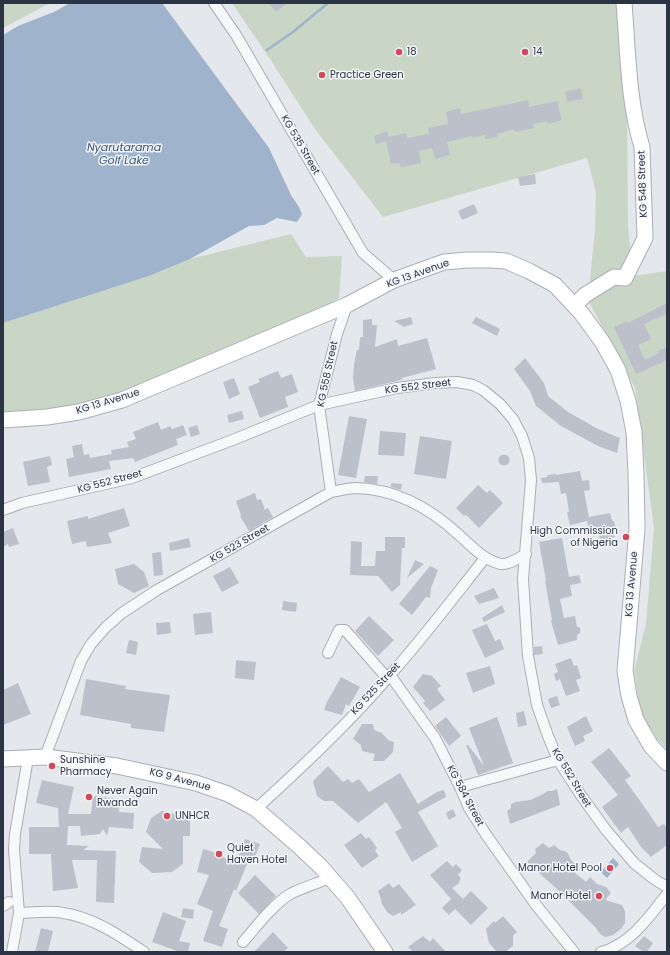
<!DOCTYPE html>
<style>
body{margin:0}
#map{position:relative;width:670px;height:955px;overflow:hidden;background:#e4e7ec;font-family:Poppins,sans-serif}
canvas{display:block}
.frame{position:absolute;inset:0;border:4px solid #2b3445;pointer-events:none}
</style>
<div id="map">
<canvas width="670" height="955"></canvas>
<div class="frame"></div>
</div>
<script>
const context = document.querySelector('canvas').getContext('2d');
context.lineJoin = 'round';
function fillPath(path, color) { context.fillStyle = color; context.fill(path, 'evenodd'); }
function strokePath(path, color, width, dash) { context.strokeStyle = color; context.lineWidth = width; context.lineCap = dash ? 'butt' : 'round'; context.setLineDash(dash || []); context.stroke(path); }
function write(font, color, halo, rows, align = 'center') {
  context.font = font + ' Poppins,sans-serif'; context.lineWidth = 3; context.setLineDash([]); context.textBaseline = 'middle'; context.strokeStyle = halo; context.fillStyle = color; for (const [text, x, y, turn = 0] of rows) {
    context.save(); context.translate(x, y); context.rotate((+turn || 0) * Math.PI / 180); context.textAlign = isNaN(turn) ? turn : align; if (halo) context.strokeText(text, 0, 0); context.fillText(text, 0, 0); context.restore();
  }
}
fillPath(new Path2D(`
 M3,3H50L3,28Z
 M232,3H620L627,100L628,226L633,276L667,271V749L657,739L641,714L634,671L646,624L654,528L635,388L588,300L595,229L596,192L587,158L383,217L315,129L270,59Z
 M291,234L306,257L342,256L339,298L283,331L100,402L3,415V323L149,276L190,259Z`), '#c9d6c5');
fillPath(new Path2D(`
 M70,3H162L269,148L291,195L299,207L302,214L297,222L277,218L264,225L249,226L190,259L149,276L3,323V35L18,26L54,12Z
 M613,858L619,864L607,878L601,872Z`), '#9fb4cc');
strokePath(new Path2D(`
 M267,50L293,32L328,3`), '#9fb4cc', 2.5);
fillPath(new Path2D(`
 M269,3H287L276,12Z
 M581,88L583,99L567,102L565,92Z
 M528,100L529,107L557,101L562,120L548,124L547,121L533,124L534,128L515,132L514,129L497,134V137L485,139V135L472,138V136L447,142L450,155L435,159L432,148L419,151L421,163L401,167L400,163L391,164L386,141L376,144L374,136L387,131L389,137L406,133L407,138L429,134L428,128L448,124L446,112L460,108L461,114Z
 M535,174L536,184L520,186L518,177Z
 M474,204L478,213L462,220L458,211Z
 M667,303V314L644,324L651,339L638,345L645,360L659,353L658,351L667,347V360L636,374L614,327L627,321L628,323Z
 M411,317L413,324L404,327L394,321Z
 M476,317L500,329L497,336L472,323Z
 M372,319V325H377L375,347L397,339L398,346L427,338L436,369L402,378L403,379L397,381L355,391L353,378L354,364L357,350H359L360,337H363V320Z
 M525,358L544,383L548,396L568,412L598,429L620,438L617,453L598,446L561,426L536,406L530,391L514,369Z
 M278,371L281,378L292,374L298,392L285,397L288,407L260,418L248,387L260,382L258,379Z
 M234,378L240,394L229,399L223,382Z
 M242,411L244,419L229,423L227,415Z
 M349,416L367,419L356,478L338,475Z
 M158,422L161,430L170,426L172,429L183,425L187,435L176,439L178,445L135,462L133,458L109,461L111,469L69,477L66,459L74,457L72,446L82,444L84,455L89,454L90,458L112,454L111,450L129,447L127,442L136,439L133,432Z
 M197,425L200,434L191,437L188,428Z
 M380,431L406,433L404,456L378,455Z
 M420,436L452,441L446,479L414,474Z
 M498.5 460a5.5 5.5 0 1 1 11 0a5.5 5.5 0 1 1-11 0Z
 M50,456L52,465L47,467L50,482L28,486L23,462Z
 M580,471L582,481L589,480L590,490L584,491L589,517L610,513L612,521H614L616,530H613L615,537L610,538V542L600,544L599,533L590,535L587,521L570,525L567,512H569L566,493L561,494L559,482L542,483L541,478L548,477L547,475L556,474V475Z
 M365,476H378L377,484L364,482Z
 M391,483L402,484L401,490L391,487Z
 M478,485L487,493L490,490L503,503L479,528L466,515L464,516L456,508Z
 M255,493L257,500L261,499L265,510L268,508L273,517L249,531L240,516L241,515L236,501Z
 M124,508L130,526L108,533L112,543L87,547L86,541L72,544L67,521L88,516V519Z
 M13,528L19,544L9,547L8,544L3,547V532Z
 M385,537H405V548H402L400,585L392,592L378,576L350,575L351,541L362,542L361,566H375L376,551H385Z
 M189,538L191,547L170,551L169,543Z
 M562,538L569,577L579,575L581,583L570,585L572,596L560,599L564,618L575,616L577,627H580V633L577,635V640L558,645L551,621L552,620L545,581H546L539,542Z
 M161,552L163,575L154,576L152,553Z
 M415,560L424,564L407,578Z
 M134,564L144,572L149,586L134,593L118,584L115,569Z
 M430,566L438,570L431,588L430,598L426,597L412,615L399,604Z
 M230,567L239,583L222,592L213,576Z
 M494,588L499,598L479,604L474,596Z
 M283,601L297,603L296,612L282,610Z
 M502,605L505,612L484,622L482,618Z
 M211,612L213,633L195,635L193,614Z
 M369,616L394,640L378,656L355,631Z
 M170,622L171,633L157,635L156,623Z
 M487,624L495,641L500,639L504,649L485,658L472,630Z
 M129,640L138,642L136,655L126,653Z
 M542,646L543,654L534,655V647Z
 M571,658L574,666L577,665L581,678L576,680L580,691L566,696L560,679L556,681L554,674L558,672L555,664Z
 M236,660L256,662L254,680L235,678Z
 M490,666L495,684L473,693L466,673Z
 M423,674L432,676L441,686L437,689L445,700L430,711L423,703L425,701L413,687Z
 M341,677L360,687L349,706L346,704L342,715L324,710L327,702Z
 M86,679L126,686L125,689L170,695L164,732L131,728V724L80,715Z
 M18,683L31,714L3,725V690Z
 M557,696L560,705L551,708L548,699Z
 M524,711L527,725L518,727L516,713Z
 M586,716L593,731L583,736L585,741L575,746L567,727Z
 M446,717L461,736L449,746L435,726Z
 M497,717L513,763L478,775L466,745H468L484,766L469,728Z
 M362,724H373L374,730L382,733L388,740L394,742L393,752L384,761H373L375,754L362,751L361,745L353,739Z
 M609,748L631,776L625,780L648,812L658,827L664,824L667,828V845L651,857L641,847L628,827L621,833L602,807L618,795L591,762Z
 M328,766L343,782L348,779L352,783L359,779L369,792L400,773L418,804L437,792L444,790L446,797L418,812L438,846L412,862L395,832L402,828L386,802L358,823L333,801H324L317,796L313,781Z
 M42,780L74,787L68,814H91L93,796L120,799L119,812L134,813L133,829L109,827L107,836L103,829L100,834L81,836L80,826H68L67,845L89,846L83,850L116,851L114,903L96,902L97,860H72L78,888L53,891L51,854H29V827H59L58,808L36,803Z
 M557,789L560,805L510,824L507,811L511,808V804L515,802L530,800L541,795L548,791H552Z
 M453,809L456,816L449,820L446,813Z
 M162,811L190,818V836H183V864L172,872L152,873L139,862L142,847L163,849L146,832L151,818Z
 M361,833L366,839L369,837L377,848L375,851L379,856L362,868L344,845Z
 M245,839L260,844L253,861L249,859L236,891L234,889L219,926L228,929L222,947L203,941L213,911L197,904L209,875L197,872L203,849L221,854V856L236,863Z
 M543,843L549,848L554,845L560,850L567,852L571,860L578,867L574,872L586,882L590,877L597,884L606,887L611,893L605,900L622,905L625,911V923L621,929L613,935L605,937L600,934L596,928L558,890L527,862L536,853L535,849Z
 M447,861L453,867L456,864L462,870L458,875L461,878L458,884L452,888L463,899L471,891L488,908L471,925L455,909L449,915L442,908L451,899L430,875Z
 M255,875L276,896L259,914L238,893Z
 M389,883L393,888L399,884L416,905L401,915V912L393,916L387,912L382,904L381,899L378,891Z
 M183,908L194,910L193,919L181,917Z
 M163,912L186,921L179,941L190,943L188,952H180L152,942Z
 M503,916L517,932L513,936V946L505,952H497L489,943L486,929L494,921L495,923Z
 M41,928L53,931L48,952H35Z
 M273,932L288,948L284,952H254Z
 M423,936L430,942L433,938L446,952H413L408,947Z
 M644,936L653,943L647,952H644L635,946Z`), '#bbc0ca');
const street = new Path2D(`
 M214,3L236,35L363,253L394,280
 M331,492L319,405L337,334L347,305
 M3,510L22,503L132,478L235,439L319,405L397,388L435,383L457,382L473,385L483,390L500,404L513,419L522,436L529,458L531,480L523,579L528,656L537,705L548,736L558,760L580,794L606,830L634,863L654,879L667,887
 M328,653L339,630H345L387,678
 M390,675L435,738L460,787L469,808L487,836L536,905L574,952
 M45,757L81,661L91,644L106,627L122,613L157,590L331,492C339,491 348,488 356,488C396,489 430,508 459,535C472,546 483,560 501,564C509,565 518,558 526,554
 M460,787L558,760
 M256,809C303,766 350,722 391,674C424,637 454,597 485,558
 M3,906L9,902
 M19,913C33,913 49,910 63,913C92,917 119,935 144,952
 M243,942C256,927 275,902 292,893C305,887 318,883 330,878
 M12,952L19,913L14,850L15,834L28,758
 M601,952C630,945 650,916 667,894`);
const secondary = new Path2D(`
 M575,305L585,295L614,277L625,278L645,238L642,147C628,101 628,51 624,3
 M3,420L47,417L79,412L122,400L347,305L394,280L444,262L467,260H491L506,261L529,271L555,285L582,314L603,343L618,370L628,401L634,432L636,473L637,529L625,671L629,696L636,720L651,746L667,763
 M3,759L45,757L117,766L196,783L228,794L256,809L300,847L321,867L348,898L385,952`);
strokePath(street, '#a9aeb7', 12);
strokePath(secondary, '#a9aeb7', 17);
strokePath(street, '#f7f8fa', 10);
strokePath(secondary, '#fff', 15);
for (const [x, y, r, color] of [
 [399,52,4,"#d1495b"],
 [525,52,4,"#d1495b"],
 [322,75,4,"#d1495b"],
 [626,537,4,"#d1495b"],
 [52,766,4,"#d1495b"],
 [89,797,4,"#d1495b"],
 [167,816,4,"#d1495b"],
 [219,854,4,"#d1495b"],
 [610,868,4,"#d1495b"],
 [599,896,4,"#d1495b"]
]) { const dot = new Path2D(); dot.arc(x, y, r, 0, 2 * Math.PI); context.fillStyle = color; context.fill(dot); strokePath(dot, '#f4f6f9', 1.5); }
write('10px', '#2b3445', '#f4f6f9', [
 ["18",407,52],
 ["14",533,52],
 ["Practice Green",330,75],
 ["High Commission",618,531,"right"],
 ["of Nigeria",618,543,"right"],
 ["Sunshine",60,760],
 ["Pharmacy",60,772],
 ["Never Again",97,791],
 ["Rwanda",97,803],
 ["UNHCR",175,816],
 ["Quiet",227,848],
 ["Haven Hotel",227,860],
 ["Manor Hotel Pool",602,868,"right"],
 ["Manor Hotel",591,896,"right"]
], 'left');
write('10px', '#2b3445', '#f4f6f9', [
 ["KG 535 Street",300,145,60],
 ["KG 548 Street",643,184,-92],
 ["KG 13 Avenue",418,274,-20],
 ["KG 558 Street",328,374,-78],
 ["KG 552 Street",418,387,-7],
 ["KG 13 Avenue",108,402,-17],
 ["KG 552 Street",110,482,-15],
 ["KG 523 Street",240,544,-30],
 ["KG 13 Avenue",632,584,-85],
 ["KG 525 Street",376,689,-47],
 ["KG 552 Street",571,778,59],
 ["KG 9 Avenue",180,780,15],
 ["KG 584 Street",465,796,62]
]);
write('italic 11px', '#34527a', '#f4f6f9', [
 ["Nyarutarama",124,148],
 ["Golf Lake",124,161]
]);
</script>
